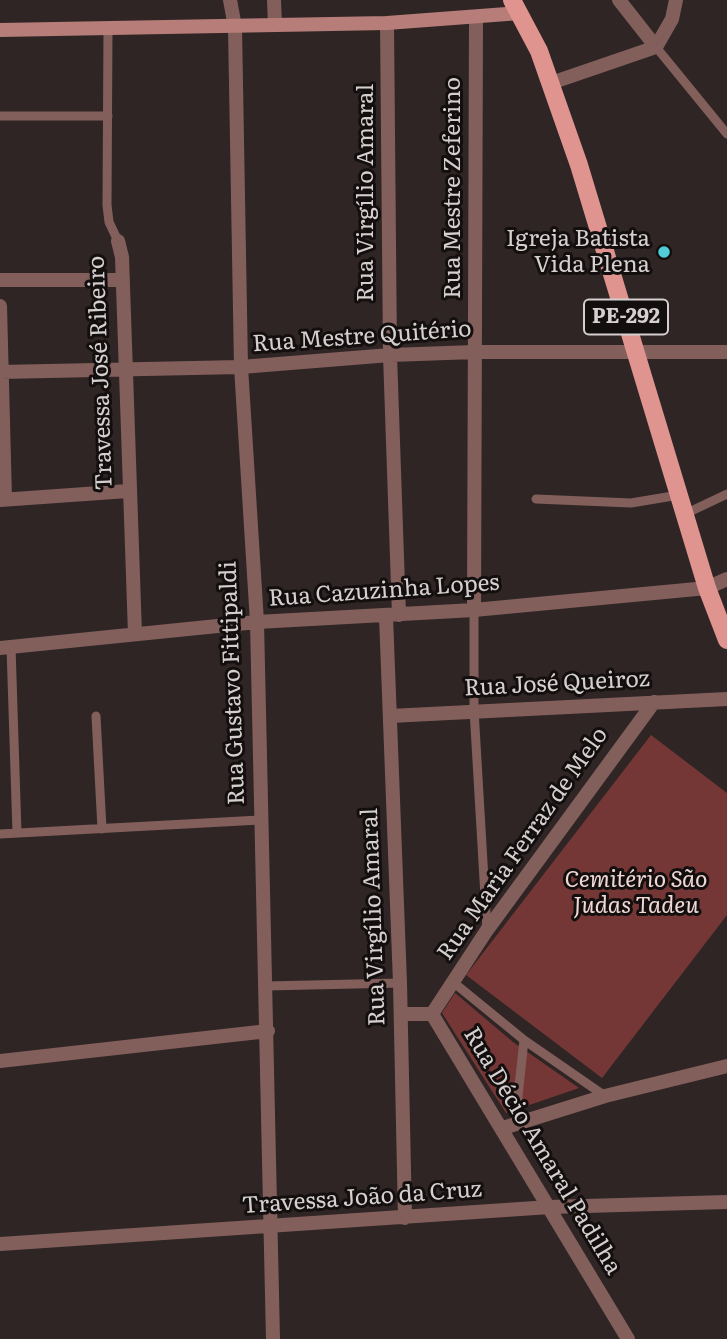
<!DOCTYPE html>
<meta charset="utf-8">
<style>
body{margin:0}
canvas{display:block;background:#2f2524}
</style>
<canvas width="727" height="1339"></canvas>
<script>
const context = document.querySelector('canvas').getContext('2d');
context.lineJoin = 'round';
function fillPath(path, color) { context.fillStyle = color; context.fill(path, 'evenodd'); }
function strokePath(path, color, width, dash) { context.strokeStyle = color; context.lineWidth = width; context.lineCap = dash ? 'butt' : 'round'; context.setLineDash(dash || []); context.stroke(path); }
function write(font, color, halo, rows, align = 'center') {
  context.font = font + ' Literata,serif'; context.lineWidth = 6; context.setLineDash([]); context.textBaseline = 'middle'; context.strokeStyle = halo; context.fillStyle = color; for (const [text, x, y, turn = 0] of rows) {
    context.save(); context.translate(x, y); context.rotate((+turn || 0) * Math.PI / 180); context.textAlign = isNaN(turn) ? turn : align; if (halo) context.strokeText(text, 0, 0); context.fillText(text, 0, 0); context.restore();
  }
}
fillPath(new Path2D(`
 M651,735L727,793V915L602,1078L466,975Z
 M455,993L513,1042L579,1088L506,1113L442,1013Z`), '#753736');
strokePath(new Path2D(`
 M108,28L107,205L109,222L118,241
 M656,47L727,134
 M0,116H108
 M536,499L631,503L679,495
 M687,513L727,494
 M474,610V710L487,930
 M11,647L17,833
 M96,716L102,829
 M0,834L260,820
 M453,982L524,1040L515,1124
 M266,986L400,983
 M524,1040L605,1096`), '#835f5c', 9);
strokePath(new Path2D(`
 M230,0L235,27L241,367L257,622L273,1339
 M274,0L275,25
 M619,0L656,47
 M387,23L390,355L399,615
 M551,83L656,47L672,19L676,0
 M118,241L122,257L135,634
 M0,280H123
 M0,306L5,499
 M0,372L241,367L390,355L475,352H727
 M0,500L128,491
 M474,610L476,19
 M386,616L400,983L405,1218
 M0,648L257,622L474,610L707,588L727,579
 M390,716L727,699
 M401,1014H432L628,1339
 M432,1014L487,930L654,702
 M0,1061L268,1031
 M503,1128L605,1096L727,1066
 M0,1244L550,1207L727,1202`), '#835f5c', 14);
strokePath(new Path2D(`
 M0,30L387,23L520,13`), '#b77d79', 14);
strokePath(new Path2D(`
 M512,0L539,51L579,165L707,588L727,640`), '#df9490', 18);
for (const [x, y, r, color] of [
 [664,252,7,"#52ccd6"]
]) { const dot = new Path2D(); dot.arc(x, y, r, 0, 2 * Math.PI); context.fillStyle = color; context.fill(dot); strokePath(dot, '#140f0f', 2.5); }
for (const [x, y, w] of [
 [626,317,84]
]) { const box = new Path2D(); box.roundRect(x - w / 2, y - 17.5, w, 35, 5); context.fillStyle = '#140f0f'; context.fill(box); strokePath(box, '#d6cfcf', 2); }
write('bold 21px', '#d6cfcf', null, [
 ["PE-292",626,317]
]);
write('23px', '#d6cfcf', '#140f0f', [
 ["Rua Mestre Zeferino",453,188,-90],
 ["Rua Virgílio Amaral",366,193,-90],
 ["Rua Mestre Quitério",362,337,-4],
 ["Travessa José Ribeiro",101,373,-92],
 ["Rua Cazuzinha Lopes",384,591,-4],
 ["Rua Gustavo Fittipaldi",233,683,-92],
 ["Rua José Queiroz",557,684,-3],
 ["Rua Maria Ferraz de Melo",523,844,-55],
 ["Rua Virgílio Amaral",374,917,-92],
 ["Rua Décio Amaral Padilha",542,1151,59],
 ["Travessa João da Cruz",362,1198,-4]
]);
write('23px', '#d6cfcf', '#140f0f', [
 ["Igreja Batista",650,239],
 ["Vida Plena",650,265]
], 'right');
write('italic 23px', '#f0d8d6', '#140f0f', [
 ["Cemitério São",636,880],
 ["Judas Tadeu",636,906]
]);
</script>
